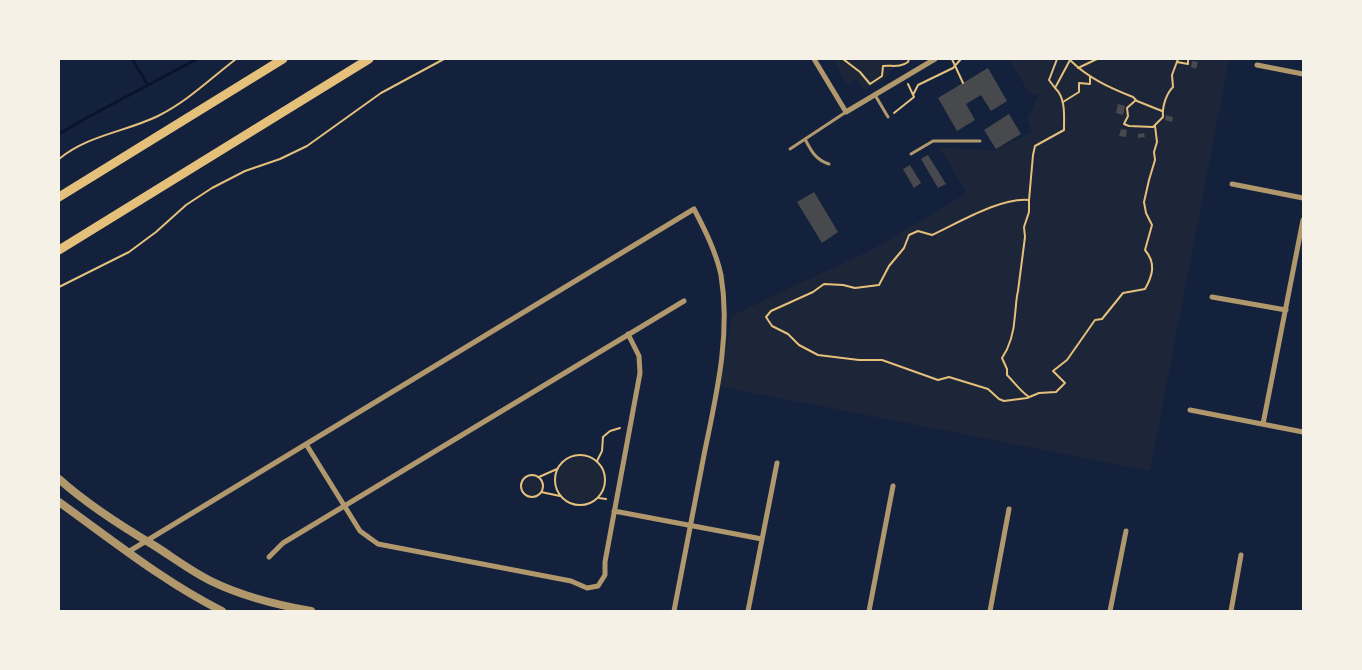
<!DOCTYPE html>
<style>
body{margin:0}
#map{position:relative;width:1362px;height:670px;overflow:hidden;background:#14213d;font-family:"Golos Text",sans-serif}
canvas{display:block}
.frame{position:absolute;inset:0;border:60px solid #f6f1e7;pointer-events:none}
</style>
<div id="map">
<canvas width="1362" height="670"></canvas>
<div class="frame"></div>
</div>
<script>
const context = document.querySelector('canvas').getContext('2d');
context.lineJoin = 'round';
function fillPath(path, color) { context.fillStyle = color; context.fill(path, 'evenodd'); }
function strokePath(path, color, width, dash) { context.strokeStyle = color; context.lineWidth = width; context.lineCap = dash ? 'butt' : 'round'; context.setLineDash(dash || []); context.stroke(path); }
fillPath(new Path2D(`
 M832,59H916L903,66L899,65L888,72L890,75L864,91L857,79L847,84Z
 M1010,59H1054L1043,89L1057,59H1229L1150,471L719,386L733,315L873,249L967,193L939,147L994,151L1032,132L1027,119L1039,95L1029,94Z
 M557 480a23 23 0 1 1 46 0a23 23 0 1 1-46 0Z
 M523 486a9 9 0 1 1 18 0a9 9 0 1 1-18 0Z`), '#1d2539');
strokePath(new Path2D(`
 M132,59L148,85
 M59,134L88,117L197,59`), '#0b132b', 3);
fillPath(new Path2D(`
 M1192,61L1198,62L1196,69L1191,67Z
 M988,68L1007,101L991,111L981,95L966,104L975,120L957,131L938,98Z
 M1118,104L1125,106L1123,115L1116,113Z
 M1009,114L1021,134L996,149L984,130Z
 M1166,115L1173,117L1172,122L1165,120Z
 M1121,129L1127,130L1126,137L1119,136Z
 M1144,133L1145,137L1138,138V134Z
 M928,155L946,184L938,188L921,159Z
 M910,165L921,183L914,188L903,169Z
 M814,192L838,232L822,243L797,202Z`), '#48494c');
strokePath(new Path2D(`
 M843,59L860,72L870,84L882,76L883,66C892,65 900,68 908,62L909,59
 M952,59L963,83
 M1057,59L1049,80L1055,88L1070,60C1088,78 1110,88 1133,97L1136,100L1127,108L1128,116L1124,124L1129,126L1153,127L1163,117C1162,107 1166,94 1173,87L1172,75L1178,59
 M1177,62L1188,64V59H1187
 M1078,68L1097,59
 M1055,88C1066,98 1064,116 1064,130L1035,146L1033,155L1029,200C1001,197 958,223 932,235L918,231L909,235L904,248L889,266L879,285L855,288L843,285L824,284L813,292L771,311L766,317L772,326L788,334L799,345L818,355L859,360H882L938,380L949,377L988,389L999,399L1004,401L1027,398L1039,393L1056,392L1065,383L1053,371L1067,360L1095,320L1102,319L1123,293L1145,289C1153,275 1156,263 1145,250L1152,225L1146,213L1144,202L1149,180L1155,160L1154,152L1157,142L1155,126
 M913,95L918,85L953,68L961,59
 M1137,101L1162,111
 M1063,102L1079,92V83L1090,84V76
 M894,113L914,97L908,84
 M59,159C88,135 125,132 158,116C188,101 210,79 236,59
 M1029,200V212L1024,227L1025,237L1018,291C1016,299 1016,307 1015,315C1014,331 1011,345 1002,358L1007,369V375C1015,383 1020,391 1029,397
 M59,287L129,252L156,232L186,205L212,188L245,171L280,159L307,146L381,93L444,59
 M555 480a25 25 0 1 1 50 0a25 25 0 1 1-50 0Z
 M597,461L602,451L603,437L610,431L620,428
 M521 486a11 11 0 1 1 22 0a11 11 0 1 1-22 0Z
 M539,477L557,469
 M541,492L560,496
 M599,498L606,499`), '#e5c07b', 2);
strokePath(new Path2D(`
 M875,95L888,117
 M805,139C811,151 816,160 829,164
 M790,149L846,112
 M911,154L933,141H980`), '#b1986c', 3);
strokePath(new Path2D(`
 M814,59L846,112L935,59
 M1257,65L1303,74
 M1232,184L1303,198
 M1212,297L1286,310
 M1190,410L1303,432
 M1263,424L1303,220
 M306,444L360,531L378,544L571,581L587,588L598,586L605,575V562L640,373L639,356L628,334
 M614,511L762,539
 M128,552L694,209C705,230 716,252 721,275C731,336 716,396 704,455C694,507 684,559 674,611
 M269,557L283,543L684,301
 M748,611L777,463
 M869,611L893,486
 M990,611L1009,509
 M1110,611L1126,531
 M1231,611L1241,555`), '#b1986c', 5);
strokePath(new Path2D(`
 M59,479C88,505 121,526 155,546C174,558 192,572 213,582C244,597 277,605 311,611
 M59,502C112,540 164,582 222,611`), '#b1986c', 8);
strokePath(new Path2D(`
 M59,197L283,59
 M59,250L369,59`), '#e5c07b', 9);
</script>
